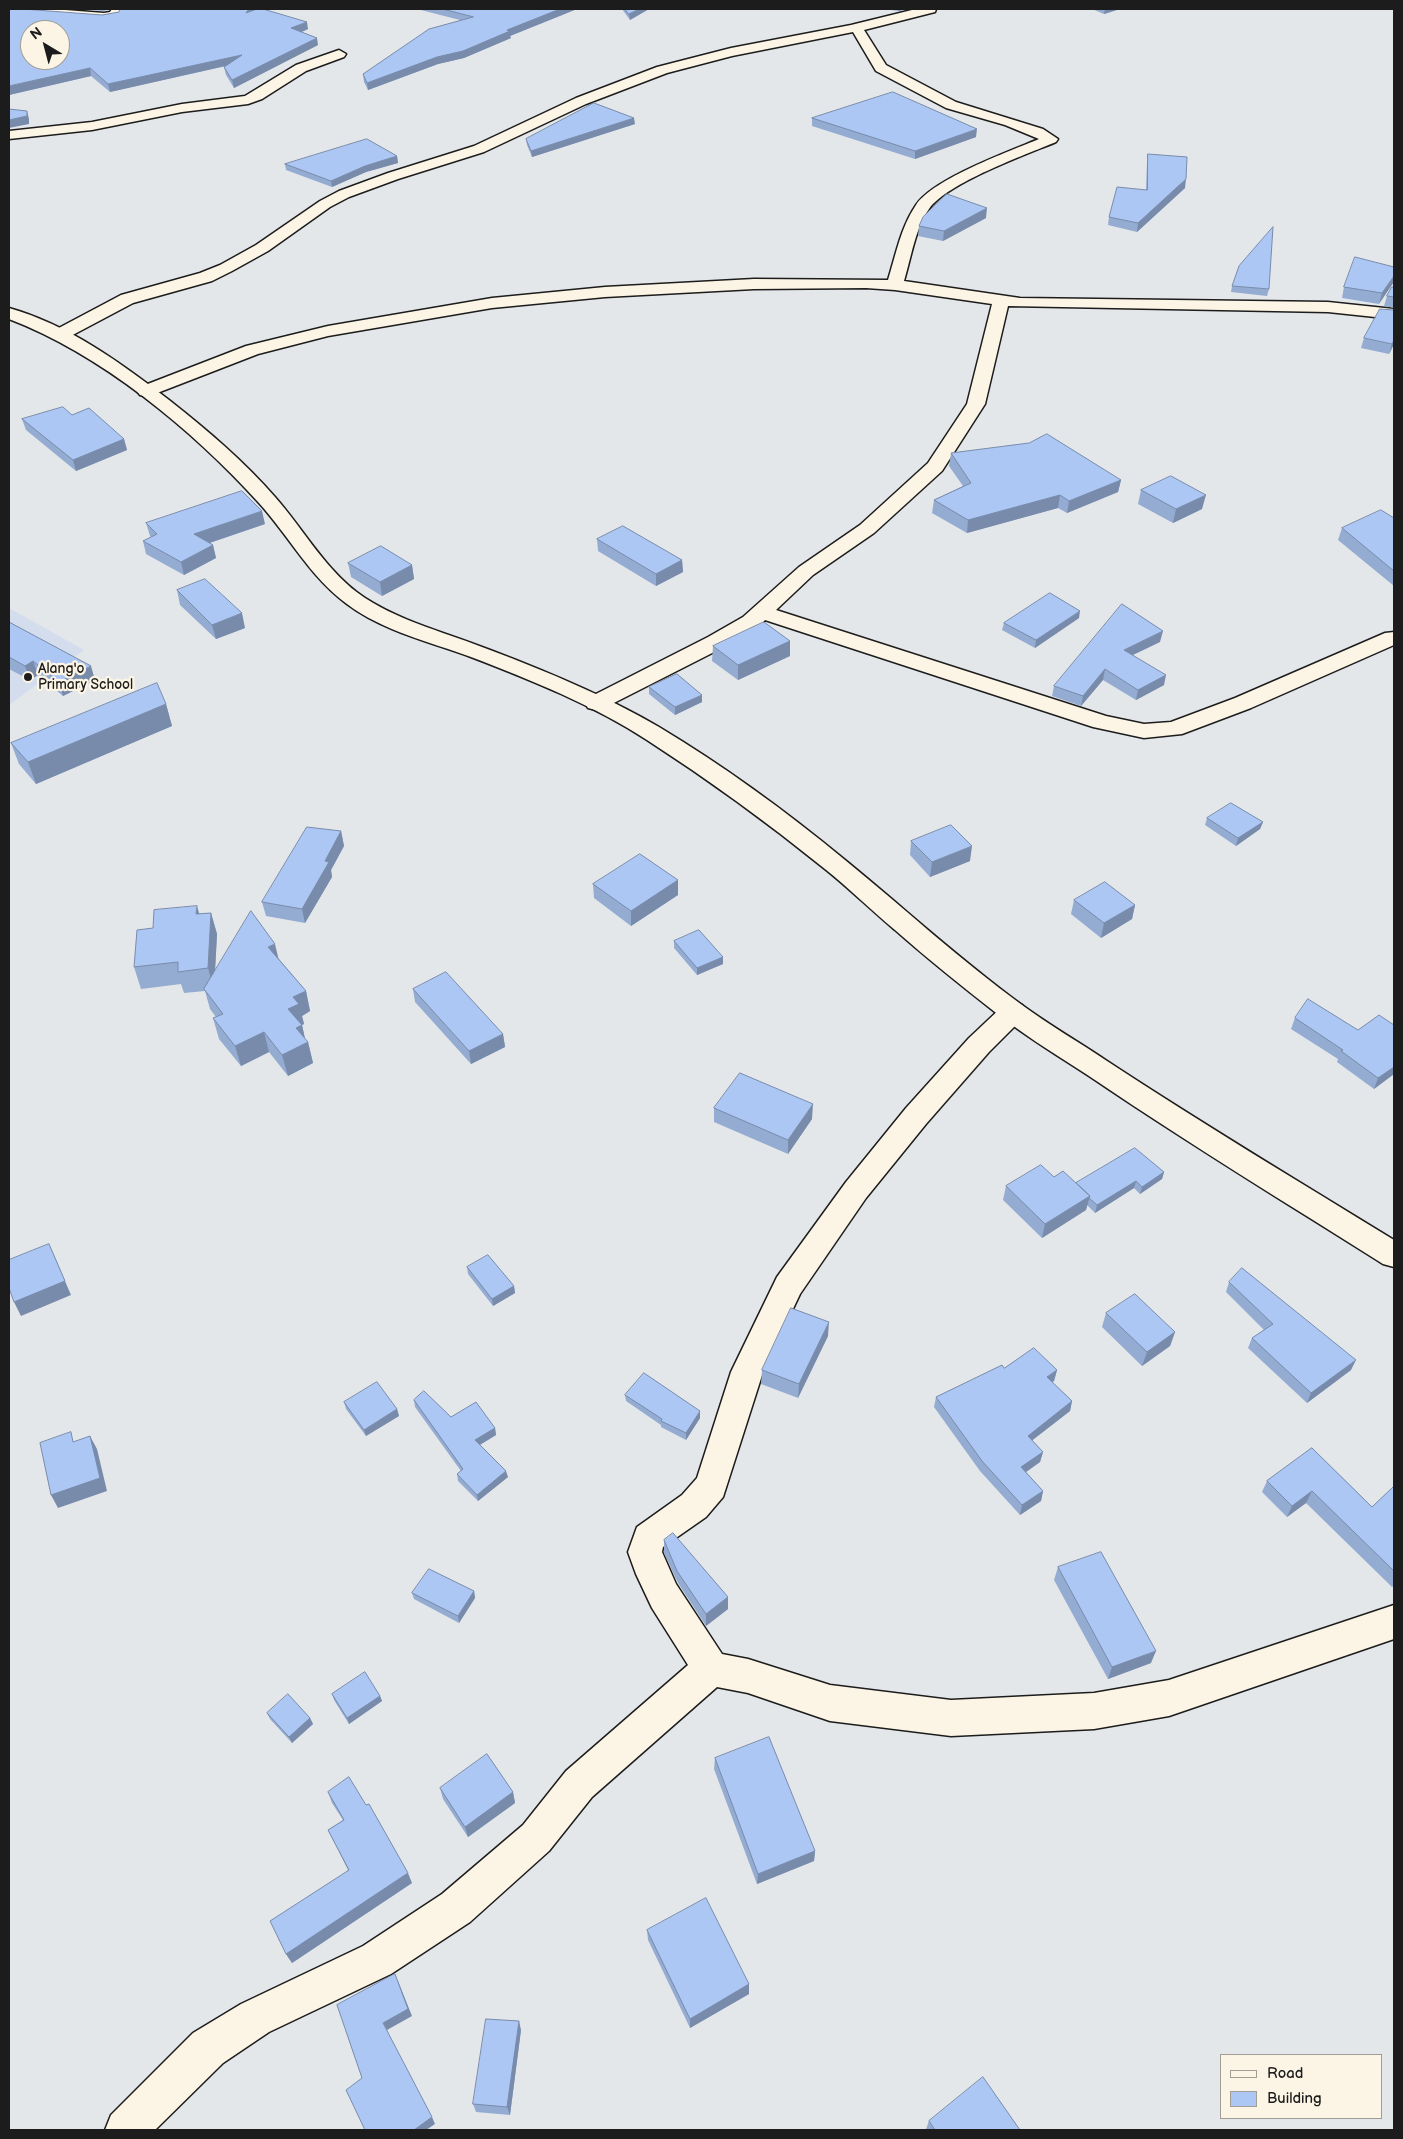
<!DOCTYPE html>
<style>
body{margin:0}
#map{position:relative;width:1403px;height:2139px;overflow:hidden;background:#e4e7ea;font-family:"Balsamiq Sans",sans-serif}
canvas{display:block}
.frame{position:absolute;inset:0;border:10px solid #1c1c1c;pointer-events:none}
.legend{position:absolute;left:1220px;top:2054px;width:162px;height:65px;box-sizing:border-box;background:#fcf5e5;border:1px solid #a29e95;margin:0;padding:6px 9px;list-style:none;font-size:15px;color:#1c1c1c}
.legend li{display:flex;align-items:center;gap:10px;height:25px}
.legend b{width:25px;border:1px solid #a29e95}
.north{position:absolute;left:20px;top:20px;width:50px;height:50px;box-sizing:border-box;background:#fcf5e5;border:1px solid #a29e95;border-radius:50%;rotate:323deg;font-size:14px;font-weight:700;line-height:20px;text-align:center;color:#1c1c1c}
.north::after{content:'';display:block;margin:auto;width:18px;height:22px;background:#1c1c1c;clip-path:polygon(50% 0,100% 100%,50% 72%,0 100%)}
</style>
<div id="map">
<canvas width="1403" height="2139"></canvas>
<div class="frame"></div>
<ul class="legend">
<li><b style="height:6px;background:#fcf5e5"></b>Road</li>
<li><b style="height:14px;background:#acc7f4"></b>Building</li>
</ul>
<div class="north">N</div>
</div>
<script>
const context = document.querySelector('canvas').getContext('2d');
context.lineJoin = 'round';
function fillPath(path, color) { context.fillStyle = color; context.fill(path, 'evenodd'); }
function strokePath(path, color, width, dash) { context.strokeStyle = color; context.lineWidth = width; context.lineCap = dash ? 'butt' : 'round'; context.setLineDash(dash || []); context.stroke(path); }
function write(font, color, halo, rows, align = 'center') {
  context.font = font + ' "Balsamiq Sans",sans-serif'; context.lineWidth = 4.5; context.setLineDash([]); context.textBaseline = 'middle'; context.strokeStyle = halo; context.fillStyle = color; for (const [text, x, y, turn = 0] of rows) {
    context.save(); context.translate(x, y); context.rotate((+turn || 0) * Math.PI / 180); context.textAlign = isNaN(turn) ? turn : align; if (halo) context.strokeText(text, 0, 0); context.fillText(text, 0, 0); context.restore();
  }
}
fillPath(new Path2D(`
 M9,608L84,650L9,705Z`), '#d3dded');
const minor = new Path2D(`
 M9,9H52L104,13L110,12L112,9H125L119,18L104,21L9,13Z
 M916,9H936L935,12L864,30L886,65L956,102L1043,129L1058,139L1056,142C1025,155 947,183 929,209C915,229 911,258 904,281L1020,298L1328,302L1394,309V319L1328,312L1008,306L985,404L942,471L874,533L813,575L776,610L1106,716L1144,724L1171,722L1235,698L1385,633L1394,632V645L1251,708L1182,734L1144,738L1093,727L765,620L759,627L724,647L604,708L596,710L588,708L585,703L588,698L708,637L743,617L799,567L860,525L928,463L967,404L992,304L895,290L866,288L754,289L605,297L492,308L328,336L258,354L152,395L146,396L140,395L137,391L140,387L246,346L328,326L492,298L605,287L754,279L888,280C896,254 901,227 916,205C933,179 1010,151 1039,139L1005,125L946,108L876,71L853,32L732,56L667,73L586,104L484,152L398,179L349,197L330,207L268,251L232,271L212,281L133,303L67,338L61,339L55,338L52,334L55,330L121,295L200,273L220,265L256,245L320,201L339,191L388,173L474,146L576,98L657,67L731,48L851,25Z
 M339,50L346,54L344,57L306,71L262,99L248,104L182,112L92,130L9,139V131L92,122L182,104L245,96L296,65Z
 M1013,1002L1022,1005L1026,1012L1022,1019L989,1052L926,1124L866,1198L800,1294L763,1372L723,1497L706,1517L663,1547L662,1552L676,1584L722,1654L748,1659L830,1685L951,1700L1094,1693L1169,1680L1394,1605V1639L1169,1716L1094,1729L951,1736L830,1721L748,1693L717,1687L592,1797L549,1851L470,1922L391,1974L269,2032L223,2063L155,2130H105L111,2115L193,2033L241,2004L363,1946L442,1894L523,1825L566,1771L688,1665L652,1608L636,1574L628,1552L637,1527L682,1495L697,1478L731,1372L777,1277L846,1182L906,1108L969,1038L1004,1005Z`);
const tertiary = new Path2D(`
 M9,308C69,325 121,363 169,400C207,430 244,461 275,497C305,531 327,573 365,598C404,623 448,633 490,650C548,672 606,696 659,727C724,766 787,812 845,860C904,908 960,960 1022,1005C1049,1025 1079,1042 1107,1061C1201,1123 1298,1181 1394,1240V1267L1383,1264C1288,1204 1191,1145 1098,1082C1065,1060 1031,1040 1000,1016C964,988 929,960 895,930C871,910 849,888 825,869C768,823 709,780 647,740C593,705 531,680 471,657C430,642 383,631 347,604C310,577 289,536 259,503C193,430 101,354 9,319Z`);
strokePath(minor, '#1c1c1c', 3);
strokePath(tertiary, '#1c1c1c', 3);
fillPath(minor, '#fcf5e5');
fillPath(tertiary, '#fcf5e5');
fillPath(new Path2D(`
 M73,9H109L104,11Z
 M417,9H577L510,36L511,38L464,58L438,64L368,90L364,82L363,74L460,20Z
 M622,9H649L630,20Z
 M884,9H908L898,11Z
 M1092,9H1120L1104,14Z
 M254,10L308,29L302,32L318,45L234,88L226,75L224,67L226,66L110,92L91,76L9,95L102,15Z
 M812,118L976,137L915,159L812,126Z
 M635,124L532,157L527,145L526,139Z
 M1148,154L1185,188L1137,232L1108,225L1109,217L1146,190L1147,163Z
 M397,156L398,163L366,172L332,187L286,170L285,164Z
 M986,218L943,241L918,236L919,226Z
 M1394,267L1379,304L1342,298L1344,287Z
 M1232,286L1269,289L1267,296L1231,292Z
 M1394,287V308L1384,306L1387,296Z
 M1364,338L1394,344L1389,354L1361,348Z
 M72,415L124,439L127,450L76,471L26,430L22,419Z
 M951,453L1121,480L1118,492L1067,513L1058,508L967,533L932,513L934,500L963,486L949,466Z
 M1141,490L1202,509L1173,523L1138,504Z
 M1394,518V586L1338,540L1342,528Z
 M146,523L265,524L210,543L213,545L216,558L184,575L146,554L143,541L151,537L150,536Z
 M597,539L682,560L683,572L656,586L598,551Z
 M348,563L412,565L414,579L382,596L351,577Z
 M177,590L245,628L216,639L180,605Z
 M1079,618L1035,648L1002,630L1004,623Z
 M9,622L95,680L63,696L38,675L30,680L9,669Z
 M790,641V656L738,680L712,661L713,646Z
 M1160,642L1133,655L1164,685L1136,700L1103,680L1081,706L1052,696L1054,686Z
 M649,687L702,702L675,715L649,694Z
 M166,704L172,726L36,784L19,764L11,743Z
 M1207,818L1263,822L1260,829L1236,846L1205,825Z
 M341,831L344,846L331,870L332,877L305,923L266,916L262,902Z
 M911,841L970,861L930,877L910,855Z
 M678,880V895L631,926L594,898L593,884Z
 M1074,900L1135,905L1132,919L1101,938L1071,914Z
 M211,913L217,934L215,971L279,959L306,991L310,1011L302,1016L304,1024L302,1025L305,1039L308,1042L313,1063L288,1076L269,1052L241,1066L219,1039L213,1018L216,1017L210,1009L205,991L184,993L181,984L141,989L134,967L153,928L199,914Z
 M674,941L723,964L697,975L674,948Z
 M413,989L503,1034L505,1047L471,1064L415,1002Z
 M1295,1018L1358,1030L1394,1025V1074L1374,1089L1337,1062L1338,1059L1291,1029Z
 M714,1108L812,1119L788,1154L714,1122Z
 M1164,1172L1162,1179L1140,1194L1134,1188L1095,1213L1087,1205L1086,1210L1042,1238L1003,1200L1006,1186L1054,1177L1076,1183Z
 M467,1267L514,1286L515,1293L493,1306L468,1274Z
 M1229,1282L1351,1370L1307,1403L1248,1348L1252,1338L1264,1330L1226,1292Z
 M1106,1313L1175,1332L1170,1346L1142,1366L1102,1327Z
 M828,1336L798,1398L761,1384L762,1370Z
 M1004,1368L1057,1370L1054,1381L1052,1382L1072,1401L1070,1411L1032,1440L1043,1452L1040,1462L1026,1472L1043,1491L1041,1501L1020,1515L980,1471L934,1407L936,1397Z
 M625,1395L700,1418L686,1440L661,1427V1425L626,1401Z
 M414,1400L451,1417L495,1428L496,1435L480,1445L508,1477L478,1501L458,1481L457,1474L461,1471L415,1407Z
 M344,1402L397,1409L399,1416L366,1436L346,1409Z
 M1312,1448L1372,1507L1394,1486V1585L1392,1587L1306,1503L1287,1517L1262,1492L1267,1481Z
 M664,1540L728,1597V1609L706,1626L678,1583L664,1553Z
 M1058,1567L1151,1663L1108,1679L1054,1580Z
 M474,1591L475,1598L459,1623L414,1599L412,1593Z
 M332,1694L380,1696L382,1701L349,1724L334,1700Z
 M267,1713L310,1718L313,1724L292,1743L270,1719Z
 M715,1758L815,1851L814,1861L757,1884L714,1769Z
 M440,1788L513,1792L515,1803L468,1837L443,1799Z
 M328,1792L412,1883L292,1963L286,1954L348,1870L328,1830L343,1820L332,1803Z
 M647,1930L749,1984V1994L690,2028L648,1940Z
 M521,2030L510,2115L476,2112L473,2104Z
 M929,2121L1020,2130H927L926,2129Z`), '#94abd2');
fillPath(new Path2D(`
 M249,9H255L247,20L246,13Z
 M560,9H577L510,36L511,38L464,58L438,64L368,90L367,83L507,30Z
 M639,9H649L630,20L629,14Z
 M899,9H908L898,11Z
 M1105,9H1120L1104,14Z
 M307,22L308,29L292,36L291,28Z
 M317,38L318,45L234,88L232,80Z
 M242,55L243,62L110,92L108,84Z
 M90,68L91,76L9,95V86Z
 M27,111L29,119V124L9,128V120Z
 M634,118L635,124L532,157L531,151Z
 M977,129L976,137L915,159V151Z
 M397,156L398,163L366,172L332,187L331,181L365,166Z
 M1186,179L1185,188L1137,232L1138,223Z
 M987,208L986,218L943,241L944,231Z
 M1394,276V282L1379,304L1382,293Z
 M1394,340V344L1389,354L1392,344Z
 M124,439L127,450L76,471L73,460Z
 M1121,480L1118,492L1067,513L1069,501Z
 M1060,495L1058,508L967,533L968,520Z
 M1206,495L1202,509L1173,523L1176,509Z
 M262,511L265,524L197,547L194,534Z
 M213,545L216,558L184,575L181,562Z
 M682,560L683,572L656,586V574Z
 M412,565L414,579L382,596L380,582Z
 M1080,611L1079,618L1035,648L1036,640Z
 M242,613L245,628L216,639L212,625Z
 M1163,631L1160,642L1122,660L1124,650Z
 M790,641V656L738,680V665Z
 M33,661L38,675L30,680L25,666Z
 M91,666L95,680L63,696L59,682Z
 M1105,669L1103,680L1081,706L1083,696Z
 M1166,675L1164,685L1136,700L1138,690Z
 M702,695V702L675,715V707Z
 M166,704L172,726L36,784L28,762Z
 M1263,822L1260,829L1236,846L1238,838Z
 M341,831L344,846L331,870L332,877L305,923L302,909L325,861Z
 M972,846L970,861L930,877L932,862Z
 M678,880V895L631,926V911Z
 M1135,905L1132,919L1101,938L1104,923Z
 M197,906L203,927L196,914Z
 M211,913L217,934L214,990L208,968Z
 M275,944L280,965L268,947Z
 M723,957V964L697,975V968Z
 M306,991L310,1011L302,1016L304,1024L302,1025L306,1043L308,1042L313,1063L288,1076L282,1055L288,1009L293,997Z
 M264,1032L269,1052L241,1066L235,1046Z
 M503,1034L505,1047L471,1064L469,1051Z
 M1394,1067V1074L1374,1089L1378,1078Z
 M813,1104L812,1119L788,1154V1140Z
 M1164,1172L1162,1179L1140,1194L1142,1187Z
 M1136,1181L1134,1188L1095,1213L1097,1205Z
 M1090,1196L1086,1210L1042,1238L1045,1224Z
 M49,1244L71,1295L21,1316L14,1302Z
 M514,1286L515,1293L493,1306L492,1299Z
 M829,1322L828,1336L798,1398L799,1384Z
 M1175,1332L1170,1346L1142,1366L1147,1352Z
 M1356,1360L1351,1370L1307,1403L1311,1393Z
 M1057,1370L1054,1381L1045,1387L1047,1377Z
 M1072,1401L1070,1411L1025,1446L1028,1436Z
 M397,1409L399,1416L366,1436L364,1430Z
 M700,1411V1418L686,1440V1433Z
 M495,1428L496,1435L476,1447L475,1440Z
 M90,1436L97,1449L107,1491L58,1508L51,1495Z
 M1043,1452L1040,1462L1019,1477L1021,1467Z
 M506,1471L508,1477L478,1501L477,1495Z
 M1043,1491L1041,1501L1020,1515L1022,1505Z
 M1312,1491L1306,1503L1287,1517L1292,1506Z
 M474,1591L475,1598L459,1623L458,1616Z
 M728,1597V1609L706,1626V1614Z
 M1156,1651L1151,1663L1108,1679L1112,1667Z
 M380,1696L382,1701L349,1724L347,1718Z
 M310,1718L313,1724L292,1743L289,1737Z
 M513,1792L515,1803L468,1837L465,1827Z
 M815,1851L814,1861L757,1884L758,1874Z
 M408,1873L412,1883L292,1963L286,1954Z
 M398,1981L412,2016L387,2030L383,2023Z
 M749,1984V1994L690,2028V2019Z
 M519,2021L521,2030L510,2115L507,2107Z
 M432,2117L435,2124L426,2130H414Z`), '#788bab');
const building = new Path2D(`
 M9,9H23L102,15L119,12L120,9H249L246,13L257,9H263L307,22L291,28L317,38L232,80L224,67L242,55L108,84L90,68L9,86ZM30,30H60V60H30Z
 M443,9H560L507,30L510,31L463,51L437,57L367,83L363,74L429,29L473,17Z
 M625,9H639L629,14Z
 M893,92L977,129L915,151L812,118Z
 M594,103L634,118L531,151L526,139Z
 M9,109L27,111V116L9,120Z
 M367,139L397,156L365,166L331,181L285,164Z
 M1148,154L1187,157L1186,179L1138,223L1109,217L1117,187L1147,190Z
 M947,194L987,208L944,231L919,226L923,217Z
 M1273,227L1269,289L1232,286L1239,266Z
 M1355,257L1394,267V276L1382,293L1344,287Z
 M1392,287H1394V297L1387,296Z
 M1380,309L1394,310V340L1392,344L1364,338Z
 M63,407L72,415L89,408L124,439L73,460L22,419Z
 M1047,434L1121,480L1069,501L1060,495L968,520L934,500L971,483L951,453L1029,443Z
 M1171,476L1206,495L1176,509L1141,490Z
 M242,491L262,511L194,534L213,545L181,562L143,541L157,534L146,523Z
 M1381,510L1394,518V571L1342,528Z
 M623,526L682,560L656,574L597,539Z
 M381,546L412,565L380,582L348,563Z
 M205,579L242,613L212,625L177,590Z
 M1050,593L1080,611L1036,640L1004,623Z
 M1122,604L1163,631L1124,650L1166,675L1138,690L1105,669L1083,696L1054,686Z
 M9,622L91,666L59,682L33,661L25,666L9,657Z
 M764,622L790,641L738,665L713,646Z
 M677,674L702,695L675,707L649,687Z
 M157,683L166,704L28,762L11,743Z
 M1231,803L1263,822L1238,838L1207,818Z
 M951,825L972,846L932,862L911,841Z
 M307,827L341,831L325,861L329,862L302,909L262,902Z
 M640,854L678,880L631,911L593,884Z
 M1105,882L1135,905L1104,923L1074,900Z
 M197,906L196,914L211,913L208,968L178,972V962L134,967L137,930L153,928L154,910Z
 M251,911L275,944L268,947L306,991L293,997L299,1004L288,1009L302,1025L296,1028L308,1042L282,1055L264,1032L235,1046L213,1018L223,1014L204,989Z
 M699,930L723,957L697,968L674,941Z
 M446,972L503,1034L469,1051L413,989Z
 M1308,999L1358,1030L1379,1015L1394,1025V1067L1378,1078L1341,1051L1343,1050L1295,1018Z
 M740,1073L813,1104L788,1140L714,1108Z
 M1135,1148L1164,1172L1142,1187L1136,1181L1097,1205L1089,1198L1090,1196L1076,1183Z
 M1041,1165L1054,1177L1063,1171L1090,1196L1045,1224L1006,1186Z
 M49,1244L65,1281L14,1302L9,1288V1260Z
 M488,1255L514,1286L492,1299L467,1267Z
 M1242,1268L1356,1360L1311,1393L1252,1338L1273,1324L1229,1282Z
 M1135,1294L1175,1332L1147,1352L1106,1313Z
 M791,1308L829,1322L799,1384L762,1370Z
 M1034,1348L1057,1370L1047,1377L1072,1401L1028,1436L1043,1452L1021,1467L1043,1491L1022,1505L982,1461L936,1397L1002,1365L1004,1368Z
 M644,1373L700,1411L686,1433L661,1421L662,1419L625,1395Z
 M377,1382L397,1409L364,1430L344,1402Z
 M424,1391L451,1417L476,1402L495,1428L475,1440L506,1471L477,1495L457,1474L463,1469L414,1400Z
 M71,1432L73,1442L90,1436L100,1478L51,1495L40,1443Z
 M1312,1448L1372,1507L1394,1486V1571L1312,1491L1292,1506L1267,1481Z
 M673,1533L728,1597L706,1614L677,1571L664,1540Z
 M1101,1552L1156,1651L1112,1667L1058,1567Z
 M429,1569L474,1591L458,1616L412,1593Z
 M365,1672L380,1696L347,1718L332,1694Z
 M288,1694L310,1718L289,1737L267,1713Z
 M769,1737L815,1851L758,1874L715,1758Z
 M487,1754L513,1792L465,1827L440,1788Z
 M349,1777L366,1805L369,1804L408,1873L286,1954L270,1921L349,1870L328,1830L344,1820L328,1792Z
 M706,1898L749,1984L690,2019L647,1930Z
 M395,1974L408,2009L383,2023L432,2117L414,2130H365L346,2090L362,2078L337,2005Z
 M486,2019L519,2021L507,2107L473,2104Z
 M983,2077L1020,2130H935L929,2121Z`);
fillPath(building, '#acc7f4');
strokePath(building, '#788bab', 1);
for (const [x, y, r, color] of [
 [28,677,5,"#1c1c1c"]
]) { const dot = new Path2D(); dot.arc(x, y, r, 0, 2 * Math.PI); context.fillStyle = color; context.fill(dot); strokePath(dot, '#fcf5e5', 2); }
write('14px', '#1c1c1c', '#fcf5e5', [
 ["Alang'o",38,669],
 ["Primary School",38,685]
], 'left');
</script>
